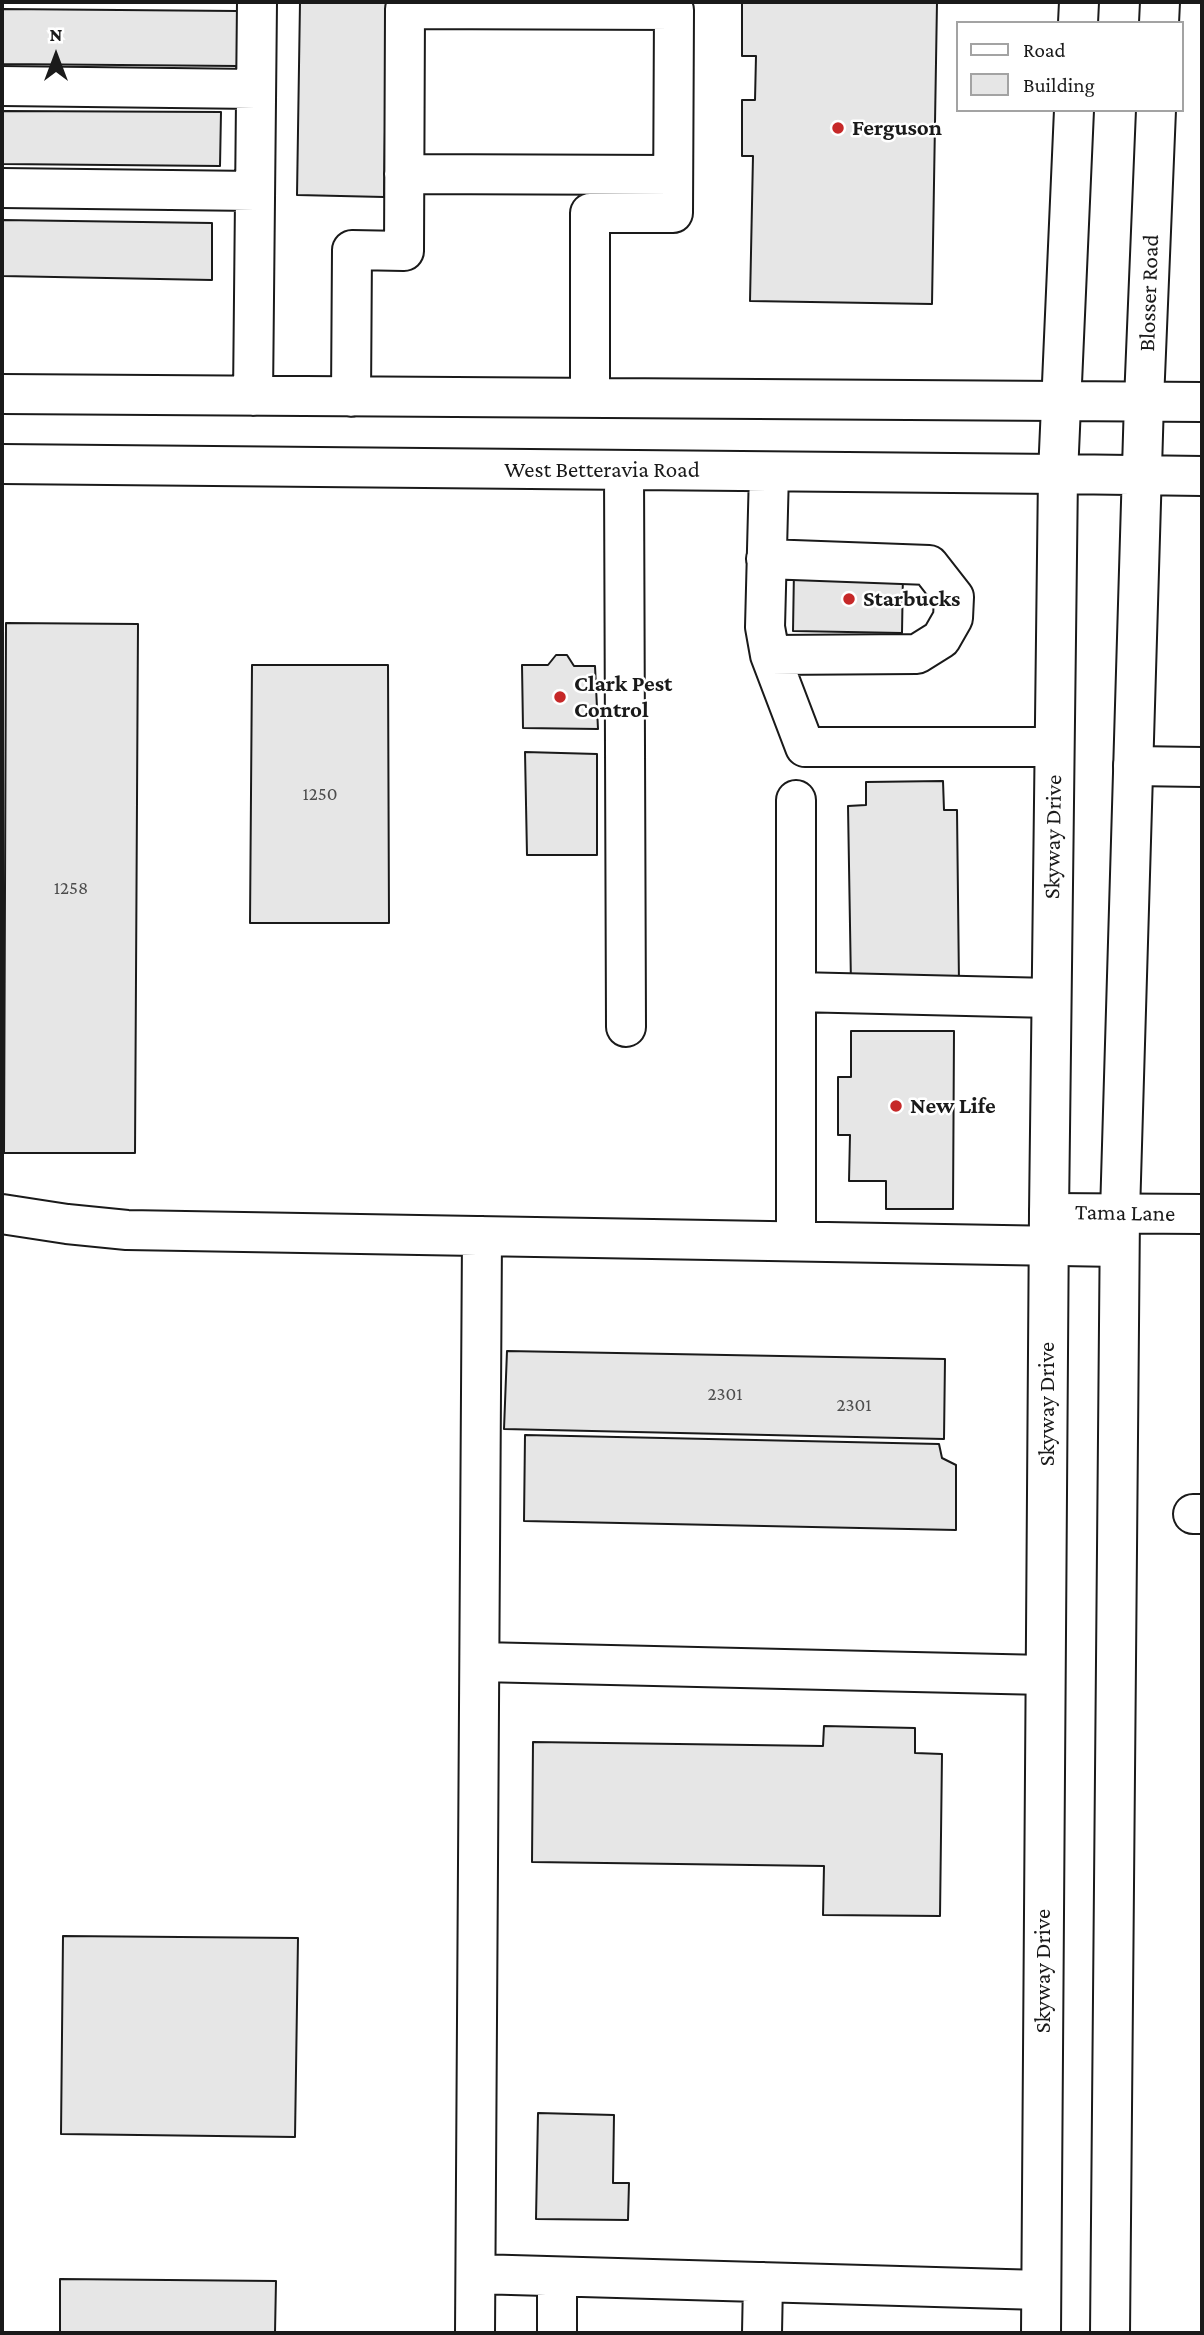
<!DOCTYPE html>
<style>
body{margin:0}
#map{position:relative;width:1204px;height:2335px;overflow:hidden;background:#fff;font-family:"Crimson Pro",serif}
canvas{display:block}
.frame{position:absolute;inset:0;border:4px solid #1a1a1a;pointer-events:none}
.legend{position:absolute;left:956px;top:21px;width:228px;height:91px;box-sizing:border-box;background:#fff;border:2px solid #a3a3a3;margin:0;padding:9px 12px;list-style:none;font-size:21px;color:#1a1a1a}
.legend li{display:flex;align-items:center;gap:14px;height:35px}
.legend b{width:35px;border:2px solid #a3a3a3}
.north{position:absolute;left:21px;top:21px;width:70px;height:70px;-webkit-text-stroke:5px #fff;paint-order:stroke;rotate:0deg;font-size:19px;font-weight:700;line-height:28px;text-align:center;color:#1a1a1a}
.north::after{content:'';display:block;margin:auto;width:24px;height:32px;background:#1a1a1a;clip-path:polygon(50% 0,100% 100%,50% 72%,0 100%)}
</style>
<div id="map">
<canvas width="1204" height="2335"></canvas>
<div class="frame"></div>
<ul class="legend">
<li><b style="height:9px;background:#fff"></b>Road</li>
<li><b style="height:19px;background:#e6e6e6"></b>Building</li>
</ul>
<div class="north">N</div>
</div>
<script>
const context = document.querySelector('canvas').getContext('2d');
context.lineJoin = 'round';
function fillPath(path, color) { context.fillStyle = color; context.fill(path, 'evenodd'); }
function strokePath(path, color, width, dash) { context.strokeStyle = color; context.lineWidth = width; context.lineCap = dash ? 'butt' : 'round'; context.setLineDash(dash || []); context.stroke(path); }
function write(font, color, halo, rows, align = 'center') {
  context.font = font + ' "Crimson Pro",serif'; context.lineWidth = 5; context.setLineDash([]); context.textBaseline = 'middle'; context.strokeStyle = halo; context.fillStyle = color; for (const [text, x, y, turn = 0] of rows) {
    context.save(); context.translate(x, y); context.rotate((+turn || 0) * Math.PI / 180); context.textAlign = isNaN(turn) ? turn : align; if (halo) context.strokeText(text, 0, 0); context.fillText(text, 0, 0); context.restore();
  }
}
const building = new Path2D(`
 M300,2H387L384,197L297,195Z
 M742,2H937L932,304L750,301L753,156H742V100H755L756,56H742Z
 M2,9L237,11V66L2,64Z
 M2,111L221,112L220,166L2,164Z
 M2,220L212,223V280L2,276Z
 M794,570L903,572L902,633L793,631Z
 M6,623L138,624L135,1153H4Z
 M556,655H567L574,666H595L598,729L523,728L522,665H548Z
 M252,665H388L389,923H250Z
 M525,752L597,754V855H527Z
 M943,781L944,810H957L959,984L851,985L848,806L866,805V782Z
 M851,1031H954L953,1209H886V1181H849L850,1135H838V1077H851Z
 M507,1351L945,1359L944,1439L504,1429Z
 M525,1435L939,1444L942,1458L956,1465V1530L524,1521Z
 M824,1726L915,1728V1753L942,1754L940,1916L823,1915L824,1866L532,1862L533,1742L823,1746Z
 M63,1936L298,1938L295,2137L61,2134Z
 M538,2113L614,2115L613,2183H629L628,2220L536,2219Z
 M60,2279L276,2281L275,2333H60Z`);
fillPath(building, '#e6e6e6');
strokePath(building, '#1a1a1a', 2);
const minor = new Path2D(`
 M2,86L256,89
 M404,174L673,175
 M2,188L255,191
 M2,394L1060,401
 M253,396L257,2
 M351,397L352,250L404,251L405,9L674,10L673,213H590V398
 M2,464L1058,474
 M624,470L626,1027
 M769,472L765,627L770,655L805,747H1054
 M766,559L929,565L954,597L953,618L941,639L917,654L770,655
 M1133,766L1202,767
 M796,800V1241
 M796,992L1051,998
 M1049,1213L1202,1214
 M2,1214L67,1224L127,1230L1119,1247
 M1193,1514H1202
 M480,1662L1045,1675
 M476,2274L1041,2290
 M475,2333L482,1236
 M557,2333V2277
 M762,2333L763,2282`);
const major = new Path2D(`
 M1078,23L1079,2
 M1159,23L1160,2
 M1060,401L1202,402
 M1058,474L1202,476
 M1041,2333L1049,1213L1058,474L1074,110
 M1110,2333L1120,1213L1144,401L1156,110`);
strokePath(minor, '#1a1a1a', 42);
strokePath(major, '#1a1a1a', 42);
strokePath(minor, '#fff', 38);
strokePath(major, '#fff', 38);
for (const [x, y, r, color] of [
 [838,128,7,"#c62828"],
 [849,599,7,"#c62828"],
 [560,697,7,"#c62828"],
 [896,1106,7,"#c62828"]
]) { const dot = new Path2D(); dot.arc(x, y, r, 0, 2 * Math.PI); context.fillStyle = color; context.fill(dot); strokePath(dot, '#fff', 2.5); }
write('19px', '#4d4d4d', null, [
 ["1250",320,794],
 ["1258",71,888],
 ["2301",725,1394],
 ["2301",854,1405]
]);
write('bold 23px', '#1a1a1a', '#fff', [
 ["Ferguson",852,128],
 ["Starbucks",863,599],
 ["Clark Pest",574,684],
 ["Control",574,710],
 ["New Life",910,1106]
], 'left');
write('23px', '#1a1a1a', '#fff', [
 ["Blosser Road",1149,293,-88],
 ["West Betteravia Road",602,470],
 ["Skyway Drive",1053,837,-89],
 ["Tama Lane",1125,1213,1],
 ["Skyway Drive",1047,1404,-90],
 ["Skyway Drive",1043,1971,-90]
]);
</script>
